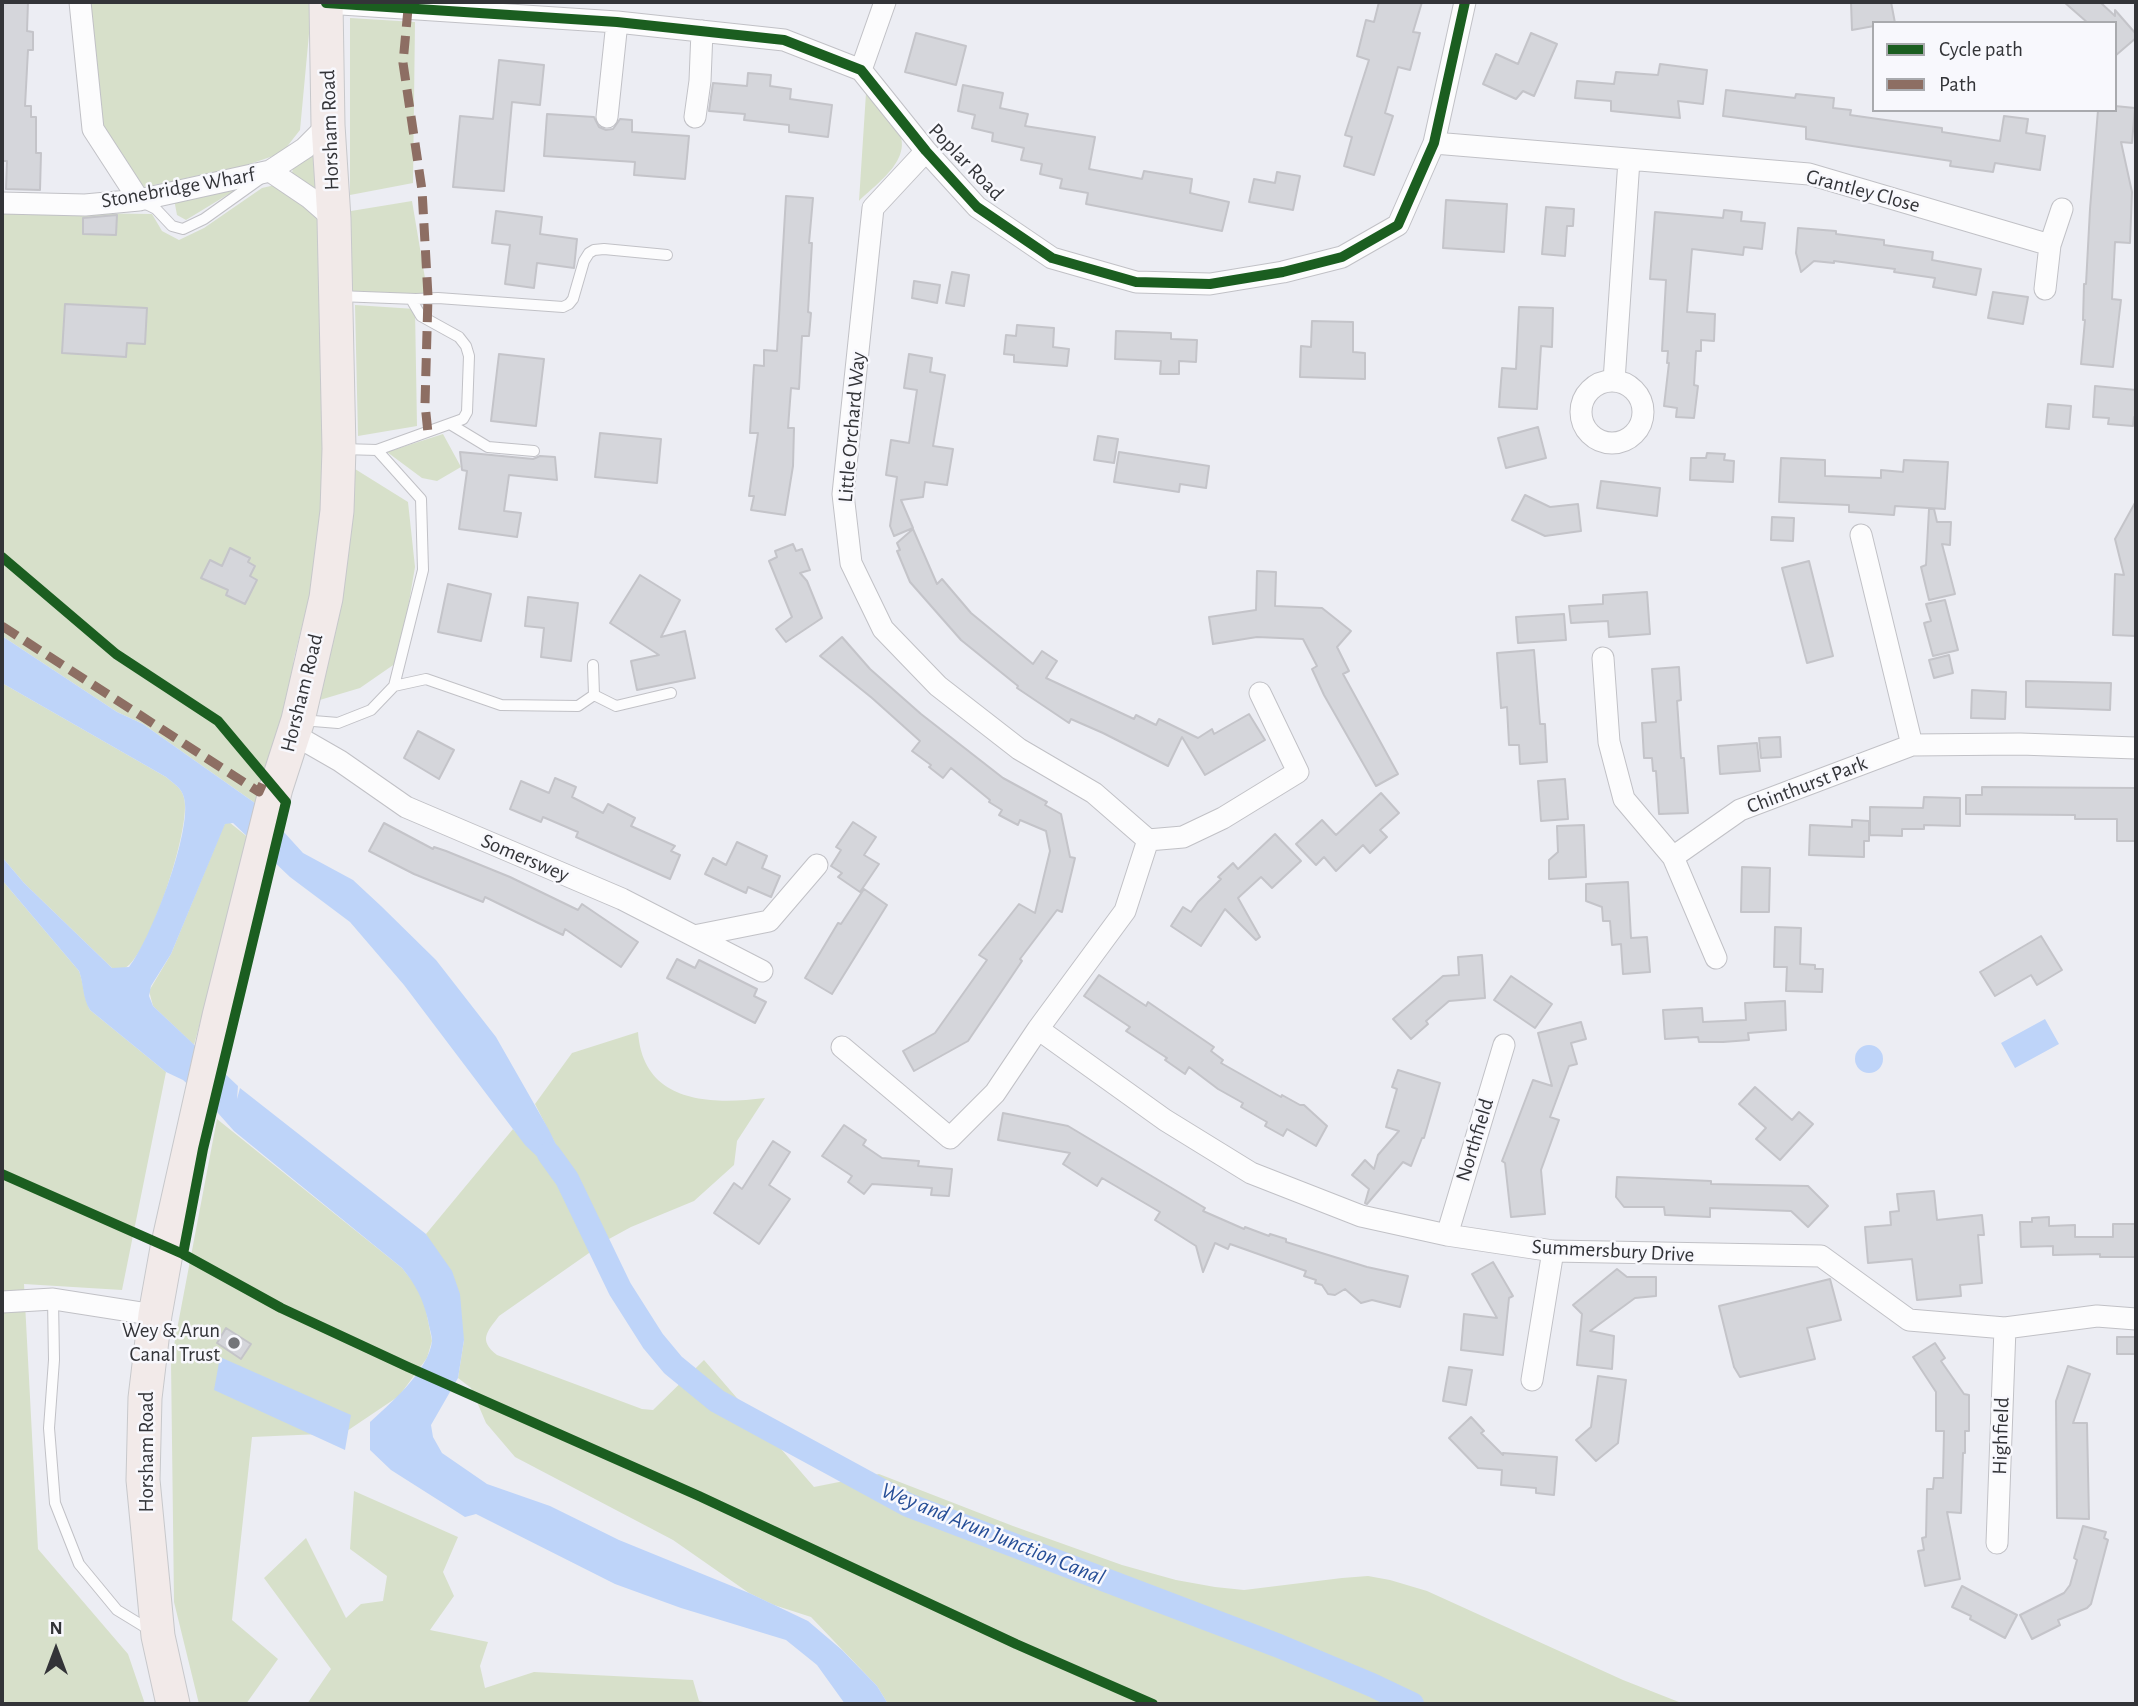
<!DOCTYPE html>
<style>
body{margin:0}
#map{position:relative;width:2138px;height:1706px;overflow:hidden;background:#ecedf3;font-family:"Alegreya Sans",sans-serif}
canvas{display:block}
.frame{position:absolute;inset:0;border:4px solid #333438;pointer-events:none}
.legend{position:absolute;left:1872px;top:21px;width:245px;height:91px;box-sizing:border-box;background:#f8f8fd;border:2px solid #a9aaae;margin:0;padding:9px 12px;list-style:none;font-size:21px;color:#333438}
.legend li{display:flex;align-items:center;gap:14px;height:35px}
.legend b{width:35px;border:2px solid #a9aaae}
.north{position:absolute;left:21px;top:1615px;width:70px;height:70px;-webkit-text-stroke:5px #f8f8fd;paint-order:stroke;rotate:0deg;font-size:19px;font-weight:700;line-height:28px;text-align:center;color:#333438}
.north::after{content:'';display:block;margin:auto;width:24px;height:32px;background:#333438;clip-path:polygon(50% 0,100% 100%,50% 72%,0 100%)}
</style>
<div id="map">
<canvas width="2138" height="1706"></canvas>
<div class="frame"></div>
<ul class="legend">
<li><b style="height:9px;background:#1b5e20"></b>Cycle path</li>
<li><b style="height:9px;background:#8d6e63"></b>Path</li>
</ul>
<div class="north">N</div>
</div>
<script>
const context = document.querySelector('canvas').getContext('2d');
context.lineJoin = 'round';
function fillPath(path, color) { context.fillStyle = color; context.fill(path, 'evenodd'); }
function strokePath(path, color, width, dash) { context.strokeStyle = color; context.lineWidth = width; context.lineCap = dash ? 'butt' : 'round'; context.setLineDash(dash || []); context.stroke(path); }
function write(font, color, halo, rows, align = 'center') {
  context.font = font + ' "Alegreya Sans",sans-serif'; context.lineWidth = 5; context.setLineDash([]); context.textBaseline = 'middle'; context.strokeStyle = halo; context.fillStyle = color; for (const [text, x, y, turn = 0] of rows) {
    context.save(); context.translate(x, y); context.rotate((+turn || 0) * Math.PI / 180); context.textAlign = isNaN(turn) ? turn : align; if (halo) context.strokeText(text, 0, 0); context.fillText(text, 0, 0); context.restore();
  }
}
fillPath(new Path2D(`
 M89,2H312L300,130L282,153L244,166L144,187C128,171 112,152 104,130C91,94 92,41 89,2Z
 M350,18L415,22L413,183L350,195Z
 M866,93C876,104 891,117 898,130C914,159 877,183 859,201Z
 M310,154L316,156L320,198L291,178L294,163Z
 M239,185L237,189L186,220L177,215L174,199Z
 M275,185L315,215L325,228L324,428L319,559L294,658L290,687L262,808L143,724L117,712L2,636V212L152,214L162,231L179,240L204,228L262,188Z
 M412,201L428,296L351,293V211Z
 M355,305L415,309L417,426L358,436Z
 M443,434L461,467L437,481L422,478L387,452Z
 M355,469L408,502L415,567L399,661L360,688L313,702L342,593Z
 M2,683L166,777C173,783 182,788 184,798C192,825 149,956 125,968H112L24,883L2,857Z
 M229,822L250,839L194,1045L153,1006L149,991L171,954L221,832L225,823Z
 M2,880L79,971C84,984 83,996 90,1010L166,1072L122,1290L24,1284L38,1549L128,1654L145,1704H2Z
 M638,1032C643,1103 709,1105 765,1098L737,1141L734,1165L694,1201L631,1227L609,1239L499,1316C487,1332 478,1340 497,1355L642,1409L653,1410L704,1360L814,1487L879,1474L1013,1526L1122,1565L1176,1580L1215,1587L1244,1590L1342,1578L1368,1576L1390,1580L1427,1591L1623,1680L1684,1704H888L877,1686L811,1617L774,1605L749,1593L673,1540L515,1457L486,1423L471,1388L458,1378L464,1340L426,1234L513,1129L545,1164L567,1179L563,1159L535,1104L572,1053Z
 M217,1119L402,1268L415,1284L424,1300L432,1341L427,1358L399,1396L344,1433L252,1437L232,1620L278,1659L246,1704H199L174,1602L171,1361Z
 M354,1491L458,1537L443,1572L454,1596L430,1630L488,1642L480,1666L485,1688L534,1672L693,1680L699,1701L713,1704H307L331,1669L264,1578L306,1538L346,1618L361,1604L383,1601L387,1576L350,1549Z`), '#d7e0ca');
fillPath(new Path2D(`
 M2,636L117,712L143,724L262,808L303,853L353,880L381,906L436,960L496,1037L549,1130L563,1159L567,1179L545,1164L525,1145L404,985L350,922L290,877L233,823L225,824L171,954L151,986L149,996L153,1006L238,1086L237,1099L240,1088L426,1234L452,1271L460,1294L464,1340L458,1378L431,1425L433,1437L442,1453L487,1484L550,1506L619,1540L749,1593L808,1621L842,1650L877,1686L888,1704H845L817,1665L786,1640L681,1608L615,1584L476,1514L465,1517L391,1470L370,1450V1422C390,1404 429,1370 432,1341C432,1335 429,1327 428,1320C423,1299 416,1285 402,1268L234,1131L209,1103L183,1080L166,1072L90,1010C82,997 84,984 79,971L2,880V857L24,883L112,968L129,967C150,941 193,830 184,798C182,788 173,783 166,777L2,683Z
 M2045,1019L2059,1044L2015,1068L2001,1043Z
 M1855 1059a14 14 0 1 1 28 0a14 14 0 1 1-28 0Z
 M220,1357L351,1415L345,1450L214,1390Z`), '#bed4f9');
strokePath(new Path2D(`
 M549,1154L567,1179L620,1289L653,1341L673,1365L717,1401L908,1505L1279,1646L1372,1685L1412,1704`), '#bed4f9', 24);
const building = new Path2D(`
 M2,2H28L27,31L33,32V50H28L25,106H31V117H36V153H41L40,190L6,189L7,161H2Z
 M1379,2H1422L1413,32L1420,33L1410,70L1398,67L1385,113L1393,116L1374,175L1344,166L1352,137L1345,135L1369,60L1357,56L1366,20L1374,22Z
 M1851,2H1891L1895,23H1874V26L1852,30Z
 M2064,2H2100L2115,16V10L2136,34V38L2115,56V23H2088Z
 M916,33L966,46L956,85L905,72Z
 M1531,33L1557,44L1534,96L1523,91L1516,99L1483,84L1496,54L1518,64Z
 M499,60L544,65L540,105L512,102L504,191L453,187L460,116L493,119Z
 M1660,64L1707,70L1703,104L1678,101L1680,118L1611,111V101L1575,98L1577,81L1614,84L1616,72L1658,75Z
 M748,73L771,75L770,86L791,89L790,99L832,105L828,137L789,132V125L744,120L745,114L709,111L713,83L747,86Z
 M963,85L1003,93L1000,108L1028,114L1025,126L1095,137L1089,169L1142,179L1144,171L1192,179L1190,193L1229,202L1222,231L1086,204L1088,193L1060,188L1062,179L1040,174L1042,164L1021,160L1024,148L992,141L993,133L972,128L975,115L958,111Z
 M1726,90L1795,98L1796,94L1834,98L1833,108L1851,110L1850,115L1942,128V132L2000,141L2004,116L2028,119L2026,133L2045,136L2040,170L1995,163L1993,172L1950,166L1951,161L1806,139V127L1723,116Z
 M2115,106L2135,108L2132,143L2121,142L2132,192L2130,243L2115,242L2112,299L2121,300L2113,367L2081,364L2085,320H2083L2084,284H2086L2090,209L2098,110H2115Z
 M547,114L594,117L599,127L606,130L613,129L620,119L632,120V132L689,136L685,179L634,175L635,162L544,156Z
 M1277,172L1300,176L1293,210L1249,202L1254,179L1275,183Z
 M786,196L813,198L809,243H812L808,312L811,313L809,336H802L799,389L791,388L788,428H794L793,466L785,515L751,510L754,496H749L758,433H750L754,365L764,366V350L777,351Z
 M1446,200L1507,204L1504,252L1443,248Z
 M1546,207L1574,209L1573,226H1567L1565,256L1542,254Z
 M1724,210L1742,212L1741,221L1765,223L1762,249L1744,247L1743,255L1692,249L1687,312L1715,314L1714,341L1701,340V351H1696L1694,385L1698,386L1694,418L1676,417L1677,408L1664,406L1669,363H1667L1668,351H1662L1666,280L1650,279L1655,212L1723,218Z
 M496,211L542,217L540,234L577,239L574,268L537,263L534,288L505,284L510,245L492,243Z
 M117,215L116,235L83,234V218Z
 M1798,228L1836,231V234L1884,240V245L1933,252L1932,260L1981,269L1976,295L1933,287L1935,278L1894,272L1895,269L1834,261V263L1814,261L1801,272L1796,253Z
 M952,272L969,275L964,306L946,303Z
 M914,281L940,285L937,303L912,298Z
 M1993,292L2028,297L2023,324L1988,318Z
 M65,304L147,308L145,344L127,343L126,357L62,353Z
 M1519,307L1553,308L1552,347L1541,346L1537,409L1499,407L1502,368L1516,369Z
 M1312,321L1353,322V352L1365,353V379L1300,377L1301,346L1311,347Z
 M1017,325L1054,328L1053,347L1069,349L1067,366L1014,362V355L1004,354L1006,335L1016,336Z
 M1116,331L1171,333V339L1197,340L1196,362L1179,361V374H1160L1161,361L1115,359Z
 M499,354L544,359L536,426L491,421Z
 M909,354L932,358L930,372L945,375L933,446L953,449L947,485L925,482L923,497L901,500L913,528L894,536L890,526L897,477L886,475L891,440L909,443L917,390L904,388Z
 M2095,386L2136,390V417H2134L2133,426L2108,424L2109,418L2093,417Z
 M2048,404L2071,406L2069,429L2046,427Z
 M1538,427L1546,458L1506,468L1498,438Z
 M600,433L661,439L657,483L595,477Z
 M1098,436L1118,439L1114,463L1094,460Z
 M460,452L533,459L540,456L555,457L557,480L509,475L504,511L521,513L517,537L459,529L467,471L462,470Z
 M1119,452L1209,466L1206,488L1180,484L1179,492L1114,482Z
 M1707,453L1725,454L1724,460L1734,461L1733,482L1690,480L1691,458H1706Z
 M1781,458L1825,460V476L1881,478V470L1903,472L1904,460L1948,462L1945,509L1895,506L1894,515L1849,512V505L1779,502Z
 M1601,481L1660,488L1657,516L1597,508Z
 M1525,495L1550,507L1578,504L1581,531L1545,536L1512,520Z
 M2136,501V636L2113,635L2115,574L2124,575L2115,539Z
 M1929,509H1934L1937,522H1951L1950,545L1942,544L1955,594L1929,600L1921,567L1926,565Z
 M1772,517L1794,518L1793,541L1771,540Z
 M913,529L937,584L942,579L971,613L1033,664L1042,651L1057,661L1046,678L1134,719L1136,715L1156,725L1159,719L1198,738L1212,729L1214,734L1249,714L1265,740L1205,775L1182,737L1168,766L1103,733L1071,719L1069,723L1017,688L1018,686L961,640L910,582L897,551L900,550L897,543Z
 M793,544L796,551L802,549L810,570L800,573L807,581L822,618L786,642L776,629L792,617L769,561L777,557L775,551Z
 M230,548L250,558L248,562L255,566L250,576L257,580L245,604L226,595L228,590L201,578L210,560L222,566Z
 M1809,561L1833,656L1807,663L1782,568Z
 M1257,571L1276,572L1275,606L1322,608L1351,631L1337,647L1349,671L1343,674L1398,774L1376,786L1324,695L1312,669L1317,666L1303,639L1257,637L1213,644L1209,617L1256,610Z
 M640,575L680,600L661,637L685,631L695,678L637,690L631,661L659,655L610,623Z
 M448,584L491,594L481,641L438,632Z
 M1647,592L1650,634L1609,637L1608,621L1571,623L1569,606L1603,604V595Z
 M528,597L578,603L571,661L541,657L544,628L525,626Z
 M1945,600L1958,650L1933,656L1924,623L1931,621L1926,604Z
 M1564,614L1566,640L1518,643L1516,617Z
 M842,637L870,669L921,714L1003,778L1047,802L1045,805L1061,814L1070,857L1075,858L1062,912L1057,910L1020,959L1022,961L968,1041L914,1071L903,1051L935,1033L987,960L979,955L1019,904L1035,913L1050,851L1046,831L1020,820L1018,825L999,815L1002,810L989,802L990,800L951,768L943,778L929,767L931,765L912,751L920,741L872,698L820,656Z
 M1534,650L1540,724H1545L1547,762L1520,764L1519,745H1509L1507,707L1501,708L1497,653Z
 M1949,655L1953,673L1934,678L1929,660Z
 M1679,667L1681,700L1677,701L1681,758H1684L1688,813L1659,814L1656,771H1653L1652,758H1644L1642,723L1656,722L1652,669Z
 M2026,681L2111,683L2110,710L2026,707Z
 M1972,690L2006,692L2005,719L1971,718Z
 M418,731L454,750L439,779L404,758Z
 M1780,737L1781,757L1761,758L1759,738Z
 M1757,743L1760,771L1720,774L1718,746Z
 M555,778L576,787L572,797L603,813L608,804L635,818L631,826L675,846L671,851L680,855L670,879L576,837L578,832L543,817L541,822L510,809L521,781L549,793Z
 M1565,779L1568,819L1541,821L1538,781Z
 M1982,787L2135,788L2136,841H2117V819H2075V815L1966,814V795H1982Z
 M1381,793L1399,813L1380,830L1387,837L1370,853L1363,845L1336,871L1324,857L1316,865L1296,844L1322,820L1336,835Z
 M1924,797L1960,798V826L1924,825V829H1902V836L1870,835V807L1923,808Z
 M1852,820L1869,821V841H1864V857L1809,855L1810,825L1852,827Z
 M853,822L876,837L864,855L879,864L860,892L838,877L842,873L831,866L841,850L836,847Z
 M384,823L433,849L434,847L446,851L510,877L578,910L582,904L638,942L621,967L565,929L563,935L485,897L483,902L414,874L369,851Z
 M1584,825L1586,877L1549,879V860L1558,852L1557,826Z
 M1275,834L1301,861L1272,888L1261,877L1238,898L1260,937L1256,940L1225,909L1201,946L1171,926L1183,907L1191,912L1198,902L1221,879L1218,877L1233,863L1238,869Z
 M737,842L767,856L762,868L780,876L771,897L748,887L746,893L705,874L713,858L726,865Z
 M1742,867L1770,868L1769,912H1741Z
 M1628,882L1631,938L1647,937L1650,972L1623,974L1621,944L1612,945L1610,921H1603L1602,907L1586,901V884Z
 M864,889L887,905L832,994L805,978L838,923L841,924Z
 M1775,927L1801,928L1800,964L1815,965V969H1823L1822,992L1786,991L1787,967H1774Z
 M2041,936L2062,970L2037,985L2031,975L1995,996L1980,972Z
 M1482,955L1485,998L1449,1001L1426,1021L1428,1024L1411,1039L1393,1019L1443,976L1459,975L1458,957Z
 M677,959L695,968L699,960L757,989L754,996L766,1002L755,1023L667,978Z
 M1099,975L1146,1006L1148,1002L1214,1047L1211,1051L1223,1060L1221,1063L1281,1097L1282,1095L1300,1105H1304L1327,1126L1316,1146L1287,1129L1283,1136L1265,1126L1267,1122L1241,1107L1243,1103L1218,1089L1189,1067L1185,1074L1165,1060L1167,1058L1126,1031L1130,1027L1084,996Z
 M1511,976L1552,1004L1535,1028L1494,1000Z
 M1785,1001L1786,1030L1748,1033L1749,1040L1723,1042H1699L1698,1037L1665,1039L1663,1010L1702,1008L1703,1022L1746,1020L1745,1003Z
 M1581,1022L1586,1039L1571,1043L1577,1064L1569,1066L1550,1117L1559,1120L1541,1170L1545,1214L1511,1217L1505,1163L1502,1161L1533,1080L1552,1086L1538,1033Z
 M1398,1070L1440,1083L1424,1138H1422L1411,1166L1403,1162L1367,1204L1365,1203L1369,1189L1352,1175L1365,1160L1374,1169L1378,1155L1399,1131L1386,1127L1397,1089L1392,1087Z
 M1755,1087L1792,1120L1799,1112L1813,1124L1780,1160L1756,1139L1766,1128L1739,1104Z
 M1003,1113L1068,1126L1205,1208L1203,1211L1244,1229L1245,1227L1269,1236L1270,1234L1286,1239V1242L1367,1267L1408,1276L1400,1307L1372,1300L1361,1303L1345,1289L1335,1295L1328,1294L1322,1285L1315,1283L1316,1280L1304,1276L1306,1271L1230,1244L1228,1249L1215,1243L1203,1272L1196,1246L1155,1220L1160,1212L1102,1178L1097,1186L1063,1164L1070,1153L998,1140Z
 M844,1125L866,1140L863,1145L882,1158L919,1161L918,1166L952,1169L949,1196L931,1195L932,1188L872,1184L864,1194L848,1182L852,1176L822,1156Z
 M773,1141L790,1152L769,1185L790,1199L759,1244L714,1213L734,1183L742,1189Z
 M1617,1177L1711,1181V1184L1808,1186L1828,1206L1808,1227L1791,1211L1710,1208V1217L1665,1215L1664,1207H1624L1616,1197Z
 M1934,1191L1937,1220L1982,1215L1984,1235H1978L1982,1283L1960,1285L1961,1296L1917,1300L1912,1259L1868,1263L1865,1227L1891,1225L1890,1212L1899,1211L1897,1194Z
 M2049,1217V1226L2075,1225V1237H2113V1224H2136V1257H2100V1254L2053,1255V1246L2021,1247L2020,1222H2032V1218Z
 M1493,1262L1513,1296L1509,1298L1503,1355L1461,1350L1464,1314L1497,1318L1472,1274Z
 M1617,1269L1627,1277H1656V1296L1635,1298L1590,1331L1614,1336L1612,1369L1577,1365L1582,1314L1573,1305Z
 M1830,1279L1841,1320L1807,1328L1815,1359L1740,1377L1734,1367L1719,1306Z
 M226,1328L251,1344L241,1359L217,1343Z
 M2117,1337H2136V1354H2117Z
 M1935,1343L1945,1358L1941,1361L1964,1394L1969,1395V1431H1965V1453H1963L1961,1513L1947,1512L1960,1579L1925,1586L1918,1551L1924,1550L1922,1538L1926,1537L1927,1489H1933L1934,1478H1943L1944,1431H1936V1392L1913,1357Z
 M2068,1366L2090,1374L2073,1423H2087L2089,1519L2057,1518L2056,1401Z
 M1449,1367L1472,1370L1466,1405L1443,1401Z
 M1598,1376L1626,1380L1618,1443L1596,1461L1576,1440L1591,1427Z
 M1471,1417L1484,1431L1481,1433L1503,1455V1453L1557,1457L1554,1495L1536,1493V1488L1501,1485L1502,1470L1478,1468L1449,1438Z
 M2083,1526L2106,1532L2104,1538L2108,1540L2091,1604L2087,1608L2058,1620L2060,1625L2032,1639L2020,1615L2064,1593L2070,1585L2077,1560L2074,1558Z
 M1962,1586L2017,1615L2005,1638L1970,1619L1971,1616L1952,1607Z`);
fillPath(building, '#d5d6db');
strokePath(building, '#c4c4c9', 2);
const service = new Path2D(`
 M142,202L156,209L172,226L183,229L204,219L260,179
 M338,296L416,299L438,298L563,307L569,304L573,299L584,261L589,253L594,250L604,249L667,255
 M450,424L488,447L534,451
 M342,449L377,450L463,419L467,412L469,356L466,346L459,337L421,316L411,299
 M377,450L421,499L423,570L394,686
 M594,695L616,706L671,693
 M301,720L338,723L371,710L394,686L426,679L501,705L578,706L594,695L593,665
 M53,1299L54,1360L49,1428L55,1503L79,1564L117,1610L153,1632`);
const minor = new Path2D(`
 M80,2L93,129L139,200
 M326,3L617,22L784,40L861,70L926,151L977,207L1052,258L1136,282L1210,284L1283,272L1342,257L1398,225L1434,143L1465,2
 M861,70L885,2
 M607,117L617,22
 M695,117L700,81L702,31
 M1434,143L1809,174L2050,245
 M926,151L873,208L843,494L851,563L883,629L938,686L1019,749L1094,793L1148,840
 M270,171L310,198L334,219
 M2,203L85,205L139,200L270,171L305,148L328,125
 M2045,289L2050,245L2062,209
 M1614,381L1629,160
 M1581 412a31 31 0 1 1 62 0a31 31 0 1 1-62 0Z
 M1861,535L1912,745
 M1603,658L1609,742L1624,799L1673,857L1716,958
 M293,734L340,761L406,807L622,899L762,971
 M1148,840L1125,911L1038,1029L1165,1120L1251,1173L1361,1216L1447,1235L1553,1251L1821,1256L1909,1320L2005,1328L2097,1316L2136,1319
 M1148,840L1183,837L1223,818L1298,772L1260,693
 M1673,857L1740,810L1912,745L2020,744L2136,748
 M694,936L769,921L817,865
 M842,1047L950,1138L995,1093L1038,1029
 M1447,1235L1504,1045
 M2,1302L53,1299L155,1315
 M1532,1380L1553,1251
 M1997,1543L2005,1328`);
const primary = new Path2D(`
 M173,1704L158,1636L143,1480L145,1398L155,1315L167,1248L219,1016L276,788L298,720L326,598L337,511L339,449L334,219L328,125L326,2`);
strokePath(service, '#c1c1c6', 12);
strokePath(minor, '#c1c1c6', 23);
strokePath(primary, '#c7c8cb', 35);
strokePath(service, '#fcfcfd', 10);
strokePath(minor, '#fcfcfd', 21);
strokePath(primary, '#f2eae9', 33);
strokePath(new Path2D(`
 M408,9L403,63L422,190L428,296L425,404L428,433
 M2,626L259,792L266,776`), '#8d6e63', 9, [18, 9]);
strokePath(new Path2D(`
 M326,3L617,22L784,40L861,70L926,151L977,207L1052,258L1136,282L1210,284L1283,272L1342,257L1398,225L1434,143L1465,2
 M2,557L116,654L218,721L286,802L203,1149L183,1254
 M2,1174L183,1254L281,1308L408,1367L699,1496L1016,1644L1153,1704`), '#1b5e20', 10);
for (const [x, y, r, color] of [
 [234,1343,7,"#747579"]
]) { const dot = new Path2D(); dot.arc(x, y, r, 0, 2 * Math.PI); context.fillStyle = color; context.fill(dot); strokePath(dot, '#f8f8fd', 2.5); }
write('21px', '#333438', '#f8f8fd', [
 ["Horsham Road",330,130,-92],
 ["Poplar Road",966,162,46],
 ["Stonebridge Wharf",178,188,-10],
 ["Grantley Close",1863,191,15],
 ["Little Orchard Way",852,427,-85],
 ["Horsham Road",302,693,-76],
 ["Chinthurst Park",1807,785,-21],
 ["Somerswey",525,858,23],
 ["Northfield",1475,1140,-73],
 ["Summersbury Drive",1613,1251,3],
 ["Highfield",2001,1436,-88],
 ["Horsham Road",147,1452,-90]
]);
write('21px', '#333438', '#f8f8fd', [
 ["Wey & Arun",220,1331],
 ["Canal Trust",220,1355]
], 'right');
write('italic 23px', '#264e97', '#f8f8fd', [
 ["Wey and Arun Junction Canal",993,1534,22]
]);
</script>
